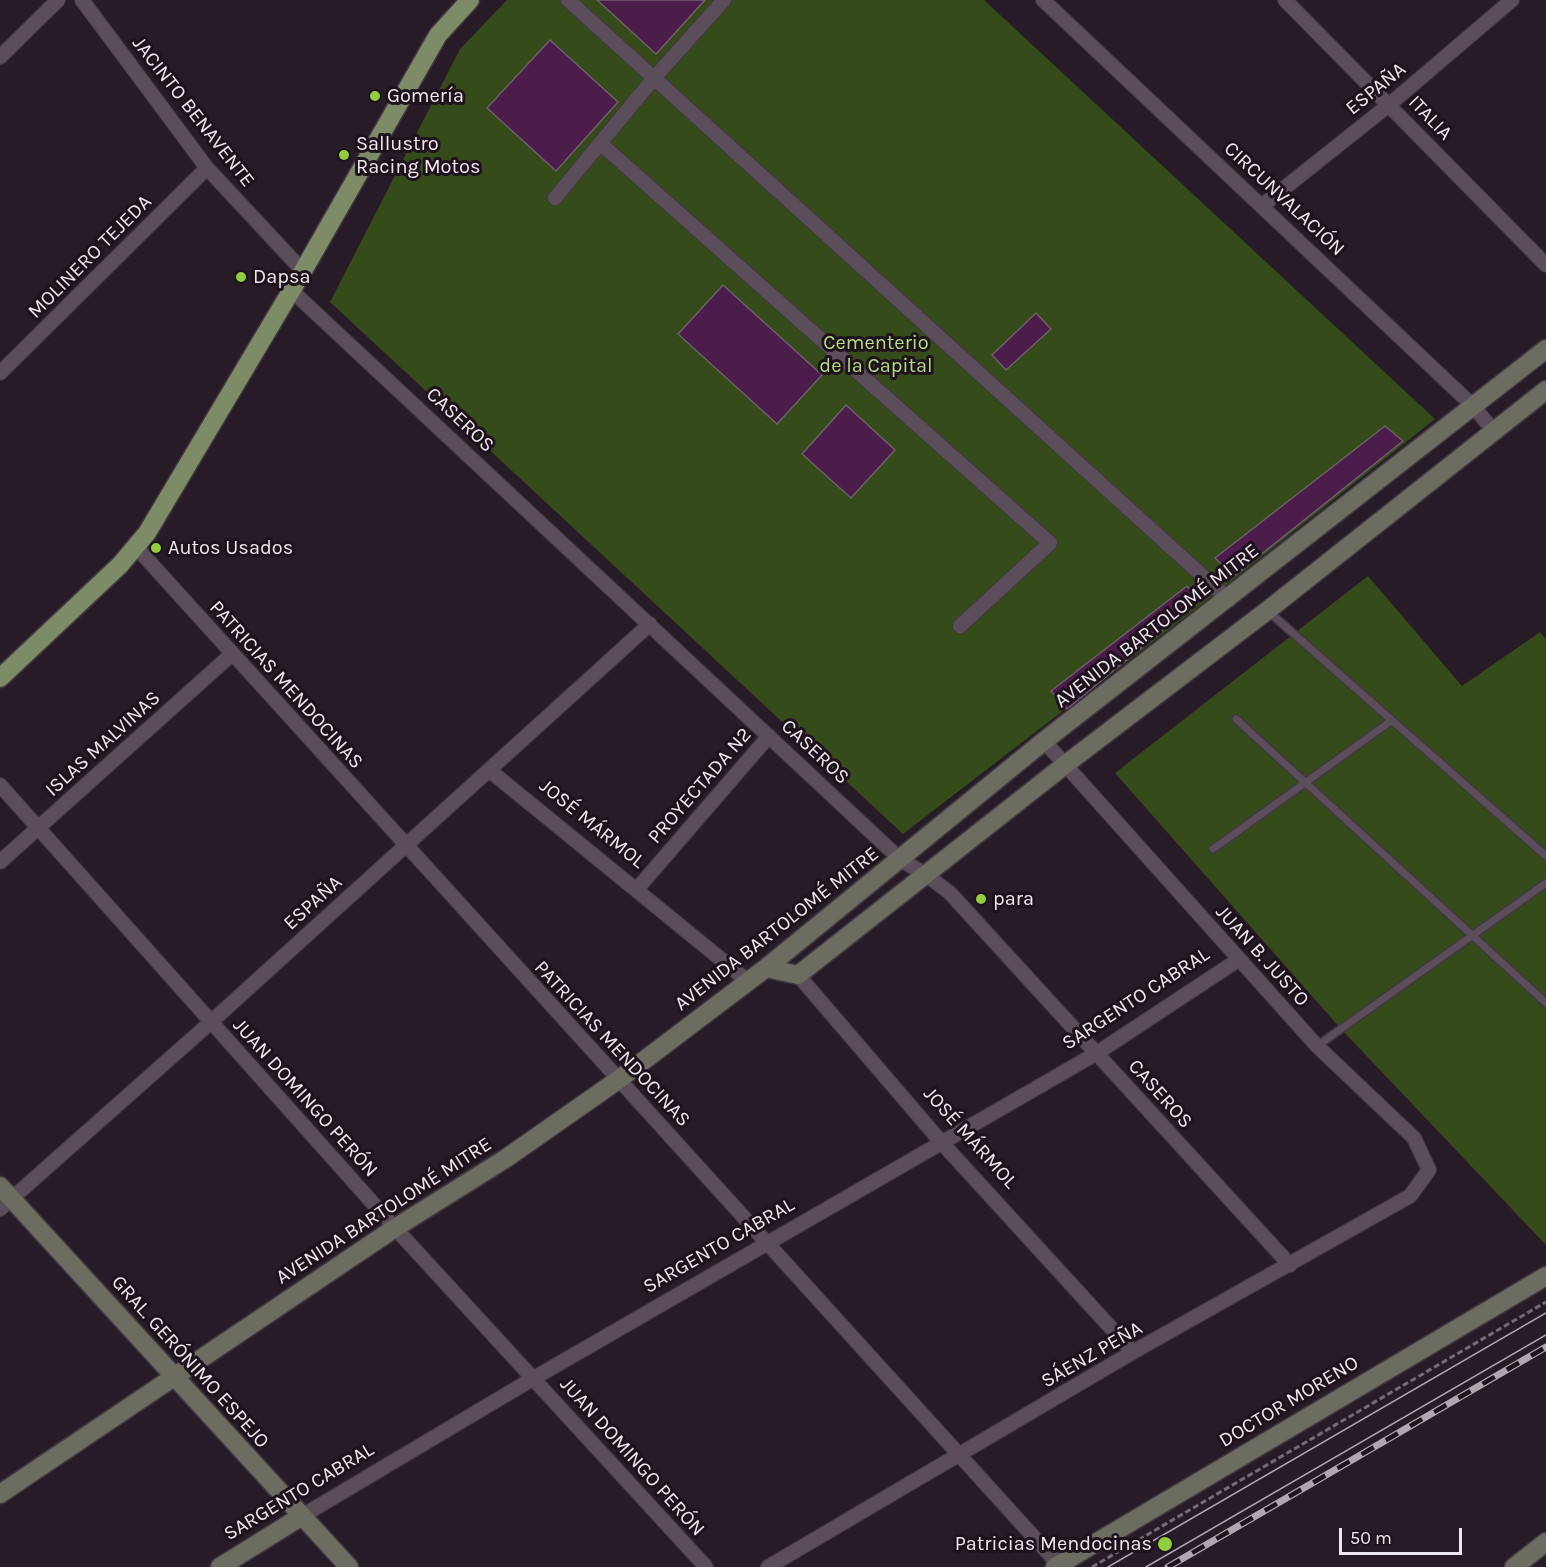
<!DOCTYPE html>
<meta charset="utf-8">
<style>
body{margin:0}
#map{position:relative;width:1546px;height:1567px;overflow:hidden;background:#271b27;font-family:Karla,sans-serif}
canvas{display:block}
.scale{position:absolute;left:1339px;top:1528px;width:123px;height:27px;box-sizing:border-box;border:3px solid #efe7ef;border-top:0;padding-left:8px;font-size:18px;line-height:21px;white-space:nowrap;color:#efe7ef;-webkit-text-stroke:4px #1e121d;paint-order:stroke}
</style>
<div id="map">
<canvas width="1546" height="1567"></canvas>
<div class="scale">50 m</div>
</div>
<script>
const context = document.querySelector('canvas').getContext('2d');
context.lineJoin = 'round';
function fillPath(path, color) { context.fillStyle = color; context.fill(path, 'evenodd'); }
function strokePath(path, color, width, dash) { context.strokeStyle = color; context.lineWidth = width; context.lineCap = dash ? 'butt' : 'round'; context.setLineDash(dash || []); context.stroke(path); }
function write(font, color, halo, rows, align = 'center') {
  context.font = font + ' Karla,sans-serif'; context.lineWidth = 6; context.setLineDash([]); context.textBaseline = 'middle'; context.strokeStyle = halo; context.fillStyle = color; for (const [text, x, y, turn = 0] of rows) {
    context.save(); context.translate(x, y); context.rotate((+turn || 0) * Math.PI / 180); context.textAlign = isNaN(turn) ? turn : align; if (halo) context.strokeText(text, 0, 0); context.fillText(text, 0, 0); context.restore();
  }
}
fillPath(new Path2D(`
 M507,0H984L1435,419L1220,590L903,834L330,302L460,49Z
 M1368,576L1462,686L1540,632L1546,639V1245L1341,1029L1115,773Z`), '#354b19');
const building = new Path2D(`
 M597,0H705L656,54Z
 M550,40L618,102L556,171L487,108Z
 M723,285L822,375L777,424L678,334Z
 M1036,313L1051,329L1006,370L992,355Z
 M846,405L895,450L851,498L802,454Z
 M1385,426L1403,441L1234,576L1215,558Z
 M1187,586L1199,600L1067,709L1051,691Z`);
fillPath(building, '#4c1d4b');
strokePath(building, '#6f606d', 1.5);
const lane = new Path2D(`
 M1269,612L1546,856
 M1236,719L1546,1003
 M1213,849L1391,721
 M1317,1046L1546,883`);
const street = new Path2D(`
 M82,0L207,168L303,271
 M568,0L1229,600
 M1043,0L1472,405L1494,431
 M1285,0L1546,265
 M0,57L58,0
 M600,143L1050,543L960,626
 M555,198L654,78L724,0
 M1263,205L1390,104L1512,0
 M290,289L901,860L925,874L950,893L1290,1265
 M0,373L207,168
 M136,547L1061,1567
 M489,770L749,982
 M0,785L395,1228L706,1567
 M0,862L232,654
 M637,889L769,736
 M798,975L942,1143L1133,1352
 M0,1209L211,1022L650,624
 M302,1516L534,1378L1097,1053L1238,960
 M768,1567L1133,1352L1410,1196L1429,1170L1414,1138L1317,1046L1044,741`);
const secondary = new Path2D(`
 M766,968L798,975L1066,764L1268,610L1546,390
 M0,1186L349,1567
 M0,1494L395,1228L505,1159L618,1080L766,968L1044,741L1546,349
 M220,1567L302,1516
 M1055,1567L1546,1276
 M1514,1567L1546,1542`);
const primary = new Path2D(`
 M0,678L120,565L147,533L303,271L438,35L470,0`);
strokePath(lane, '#413840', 10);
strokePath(street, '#413840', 16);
strokePath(secondary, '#413840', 21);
strokePath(primary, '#413840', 21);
strokePath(new Path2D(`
 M1092,1567L1546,1302`), '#756b75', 3, [6, 3]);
strokePath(lane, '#5b4d5a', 7);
strokePath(street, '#5b4d5a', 14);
strokePath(secondary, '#6c6c60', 18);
strokePath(primary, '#7d8c67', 18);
strokePath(new Path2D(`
 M1108,1567L1546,1313
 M1146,1567L1546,1335`), '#b0a6b0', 1.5);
const rail = new Path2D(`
 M1168,1567L1546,1347`);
strokePath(rail, '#b0a6b0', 7);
strokePath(rail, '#1e121d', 4.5, [14]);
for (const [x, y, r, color] of [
 [375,96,6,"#92cd3e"],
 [344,155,6,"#92cd3e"],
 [241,277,6,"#92cd3e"],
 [156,548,6,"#92cd3e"],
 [981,899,6,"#92cd3e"],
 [1165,1544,8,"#92cd3e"]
]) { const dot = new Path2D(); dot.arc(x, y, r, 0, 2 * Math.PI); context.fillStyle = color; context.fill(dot); strokePath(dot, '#1e121d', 2); }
write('20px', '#efe7ef', '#1e121d', [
 ["ESPAÑA",1376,89,-39],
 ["JACINTO BENAVENTE",193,112,52],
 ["ITALIA",1430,118,46],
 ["CIRCUNVALACIÓN",1284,199,43],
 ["MOLINERO TEJEDA",90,257,-45],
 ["CASEROS",460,420,43],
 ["AVENIDA BARTOLOMÉ MITRE",1157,626,-38],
 ["PATRICIAS MENDOCINAS",286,685,48],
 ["ISLAS MALVINAS",103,744,-42],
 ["CASEROS",815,752,43],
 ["PROYECTADA N2",700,786,-49],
 ["JOSÉ MÁRMOL",592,824,39],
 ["ESPAÑA",313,903,-42],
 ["AVENIDA BARTOLOMÉ MITRE",777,929,-38],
 ["JUAN B. JUSTO",1262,956,48],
 ["SARGENTO CABRAL",1136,999,-33],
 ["PATRICIAS MENDOCINAS",612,1044,47],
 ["CASEROS",1160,1094,48],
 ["JUAN DOMINGO PERÓN",305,1098,48],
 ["JOSÉ MÁRMOL",970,1138,48],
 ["AVENIDA BARTOLOMÉ MITRE",384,1211,-33],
 ["SARGENTO CABRAL",719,1246,-30],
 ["SÁENZ PEÑA",1092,1355,-30],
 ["GRAL. GERÓNIMO ESPEJO",190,1362,48],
 ["DOCTOR MORENO",1289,1402,-31],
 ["JUAN DOMINGO PERÓN",632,1457,48],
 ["SARGENTO CABRAL",299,1492,-31]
]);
write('20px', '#efe7ef', '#1e121d', [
 ["Gomería",387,96],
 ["Sallustro",356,144],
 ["Racing Motos",356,167],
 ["Dapsa",253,277],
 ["Autos Usados",168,548],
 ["para",993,899],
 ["Patricias Mendocinas",1152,1544,"right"]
], 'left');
write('20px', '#b3dd83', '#1e121d', [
 ["Cementerio",876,343],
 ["de la Capital",876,366]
]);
</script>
